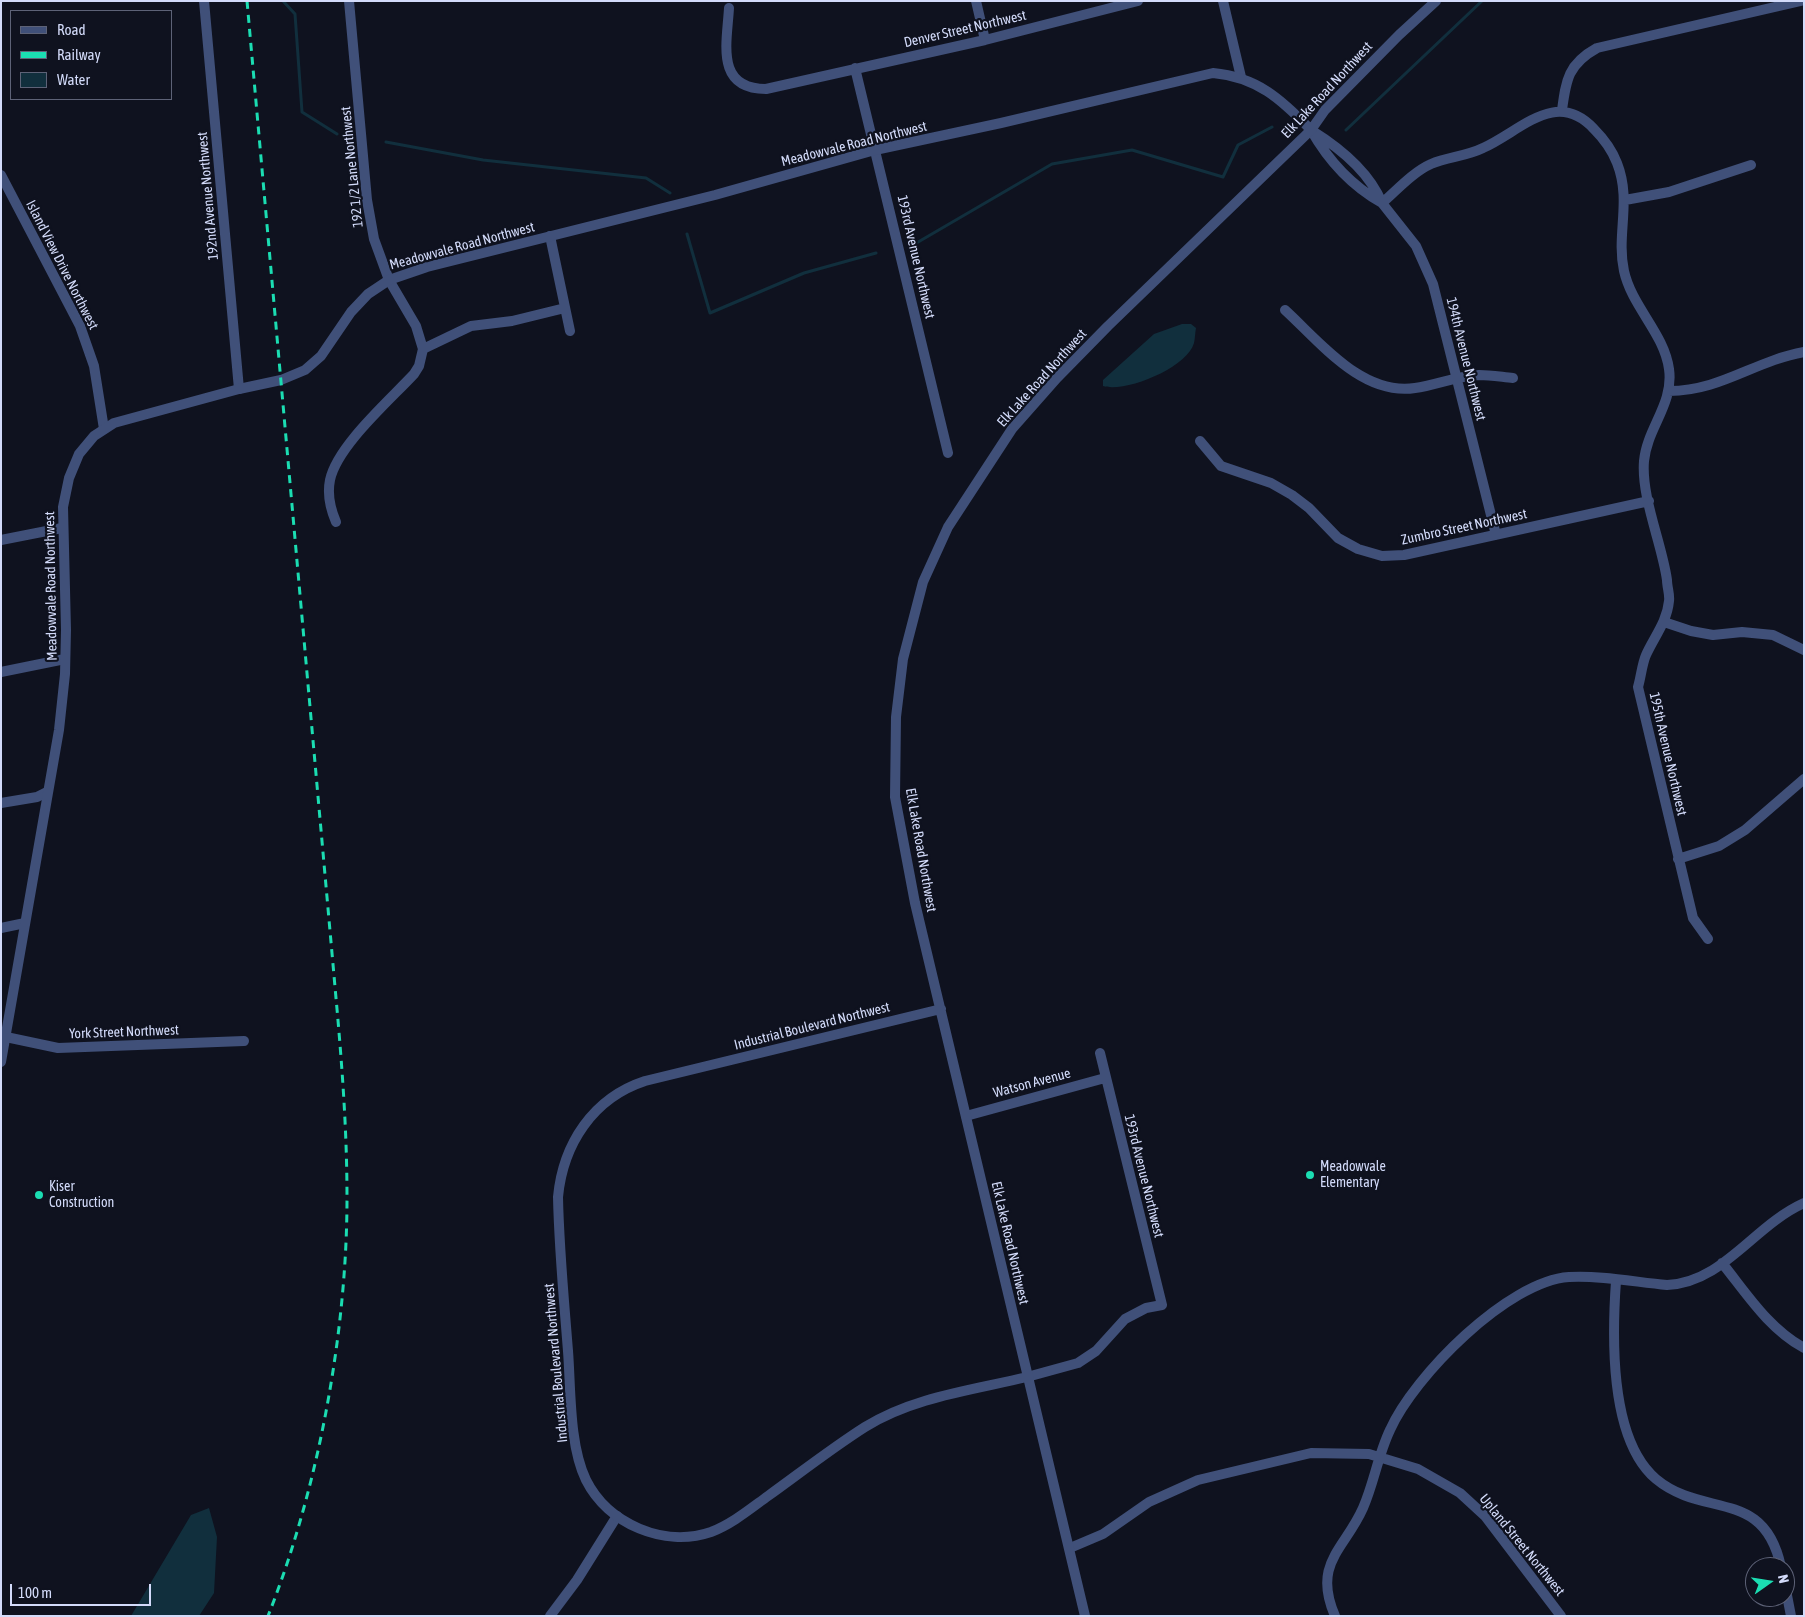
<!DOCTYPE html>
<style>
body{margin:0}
#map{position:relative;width:1805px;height:1617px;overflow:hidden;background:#0f121f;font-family:"Asap Condensed",sans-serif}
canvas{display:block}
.frame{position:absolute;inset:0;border:2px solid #d3dbfa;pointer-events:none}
.legend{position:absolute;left:10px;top:10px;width:162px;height:90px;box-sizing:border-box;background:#0f121f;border:1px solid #5d6277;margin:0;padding:6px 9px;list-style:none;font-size:15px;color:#d3dbfa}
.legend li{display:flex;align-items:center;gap:10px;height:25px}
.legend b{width:25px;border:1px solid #5d6277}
.north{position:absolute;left:1745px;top:1557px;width:50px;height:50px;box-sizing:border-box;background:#0f121f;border:1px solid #5d6277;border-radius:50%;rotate:77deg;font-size:14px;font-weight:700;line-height:20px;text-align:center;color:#d3dbfa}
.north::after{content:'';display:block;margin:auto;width:18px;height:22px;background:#1bddb2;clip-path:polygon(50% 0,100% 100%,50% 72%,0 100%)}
.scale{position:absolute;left:10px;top:1584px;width:141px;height:22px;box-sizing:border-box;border:2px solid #d3dbfa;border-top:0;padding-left:6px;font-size:15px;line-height:18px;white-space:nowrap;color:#d3dbfa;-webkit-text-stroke:4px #0f121f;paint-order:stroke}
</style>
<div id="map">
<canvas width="1805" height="1617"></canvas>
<div class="frame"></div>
<ul class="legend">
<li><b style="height:6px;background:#405079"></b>Road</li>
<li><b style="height:6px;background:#1bddb2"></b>Railway</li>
<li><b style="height:14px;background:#112f3d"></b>Water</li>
</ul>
<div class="north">N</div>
<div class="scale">100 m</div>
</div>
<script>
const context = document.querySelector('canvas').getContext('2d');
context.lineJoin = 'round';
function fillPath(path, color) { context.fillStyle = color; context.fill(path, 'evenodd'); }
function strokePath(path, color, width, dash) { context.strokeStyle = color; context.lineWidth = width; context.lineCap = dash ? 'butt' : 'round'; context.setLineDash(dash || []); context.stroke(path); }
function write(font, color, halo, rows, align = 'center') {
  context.font = font + ' "Asap Condensed",sans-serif'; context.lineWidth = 4.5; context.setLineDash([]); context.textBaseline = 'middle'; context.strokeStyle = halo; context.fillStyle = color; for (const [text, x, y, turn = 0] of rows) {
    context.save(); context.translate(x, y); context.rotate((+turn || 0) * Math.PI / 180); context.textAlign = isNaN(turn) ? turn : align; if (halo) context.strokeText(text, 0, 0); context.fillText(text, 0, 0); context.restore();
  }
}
fillPath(new Path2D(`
 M1182,324H1191L1196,328C1195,333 1195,339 1194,343C1187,368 1125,393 1103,386V380L1154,334Z
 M209,1508L217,1537L214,1593L199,1616H131L191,1515Z`), '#112f3d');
strokePath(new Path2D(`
 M283,1L295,14L302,112L337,134
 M1346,130L1482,1
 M386,142L483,160L646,178L670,193
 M687,234L710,313L804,273L876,253
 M913,245L1052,164L1132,150L1223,177L1238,145L1272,127`), '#112f3d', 3);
strokePath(new Path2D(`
 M204,1L239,389
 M349,1L367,200L374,239L389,280L416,326L423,349
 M976,1L985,40
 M1223,1L1241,77
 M729,8C727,43 715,89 766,89L985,40L1138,1
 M855,68L948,453
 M1562,110C1566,80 1568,64 1597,48L1801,1
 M1311,130C1340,148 1369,171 1382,203C1352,186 1328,160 1311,130Z
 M1,175L80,326L94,366L104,429
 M1625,200L1669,192L1751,165
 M550,236L570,331
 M1285,310C1320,342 1362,396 1415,388C1436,385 1457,376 1479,375C1490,375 1502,377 1513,378
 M1669,391C1721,391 1754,361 1804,352
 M1200,441L1221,466L1271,483L1292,495L1309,508L1338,538L1358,549L1382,556L1404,555L1649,501
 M336,522C330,508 327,495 330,480C337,446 390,400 414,374L419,366L423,349L471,326L512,321L565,308
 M1496,535L1433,284L1416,246L1382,203C1397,190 1413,172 1431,164C1448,157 1467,156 1483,148C1521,131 1556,88 1594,129C1604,139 1612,150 1617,163C1632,201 1616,234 1624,271C1632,307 1664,333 1669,369C1674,404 1647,428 1644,461C1641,497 1662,544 1667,580C1667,587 1670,595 1669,601C1667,622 1654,637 1646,655C1642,664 1641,677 1638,687L1693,918L1708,939
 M1,540L62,528
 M1664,622L1691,631L1713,635L1742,632L1773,635L1804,650
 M1,672L65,659
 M1,803L37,797L47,792
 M1678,859L1719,846L1745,830L1804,779
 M1,928L25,923
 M6,1037L58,1048L244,1041
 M966,1116L1105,1078
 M1722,1263C1747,1294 1768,1328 1804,1348
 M1616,1281C1612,1337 1609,1439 1656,1479C1704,1519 1764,1487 1781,1567
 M1027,1377L1078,1363L1096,1351L1125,1319L1146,1308L1162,1305L1100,1053
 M1070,1548L1103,1534L1149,1502L1198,1480L1311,1453L1369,1454L1418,1469L1460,1493L1485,1516L1561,1616
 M1785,1585L1791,1616
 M550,1616L577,1580L617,1516
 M1335,1616C1312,1563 1345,1549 1363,1508C1374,1483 1378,1455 1390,1430C1414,1376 1508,1281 1569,1277C1600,1275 1635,1282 1667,1285C1724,1282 1753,1226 1804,1203`), '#405079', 10);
strokePath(new Path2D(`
 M941,1009L645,1081C593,1098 563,1144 558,1197C559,1248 564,1300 568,1351C571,1390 569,1445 586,1480C608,1524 664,1548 711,1532C732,1524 750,1509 768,1496C800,1473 832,1448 865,1427C913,1397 973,1390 1027,1377
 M1,1062L59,730L65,674L66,630L63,507L69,478L79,454L94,436L114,423L239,389L281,380L305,370L321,356L351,312L368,294L389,280L427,267L715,195L875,150L1001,123L1213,73C1257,77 1281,99 1311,130
 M1085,1616L915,903L895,797L896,717L903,659L923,582L948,527L1012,429L1057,378L1108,326L1311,130L1325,110L1399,35L1436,1`), '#405079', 10);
strokePath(new Path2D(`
 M247,1L336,998C342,1064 347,1131 347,1198C347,1333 318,1490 268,1616`), '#1bddb2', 3, [8, 6]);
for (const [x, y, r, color] of [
 [1310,1175,5,"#1bddb2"],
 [39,1195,5,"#1bddb2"]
]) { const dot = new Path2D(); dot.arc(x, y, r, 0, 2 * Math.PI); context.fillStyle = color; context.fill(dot); strokePath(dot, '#0f121f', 2); }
write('14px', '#d3dbfa', '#0f121f', [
 ["Denver Street Northwest",965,29,-13],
 ["Elk Lake Road Northwest",1327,90,-47],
 ["Meadowvale Road Northwest",854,144,-14],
 ["192 1/2 Lane Northwest",352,167,-96],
 ["192nd Avenue Northwest",208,196,-95],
 ["Meadowvale Road Northwest",462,246,-15],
 ["193rd Avenue Northwest",916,257,77],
 ["Island View Drive Northwest",62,265,63],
 ["194th Avenue Northwest",1466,359,76],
 ["Elk Lake Road Northwest",1042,378,-48],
 ["Zumbro Street Northwest",1464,527,-12],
 ["Meadowvale Road Northwest",51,586,-91],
 ["195th Avenue Northwest",1668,754,77],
 ["Elk Lake Road Northwest",921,850,80],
 ["Industrial Boulevard Northwest",812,1026,-14],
 ["York Street Northwest",124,1032,-2],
 ["Watson Avenue",1032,1083,-15],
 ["193rd Avenue Northwest",1144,1176,76],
 ["Elk Lake Road Northwest",1010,1243,77],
 ["Industrial Boulevard Northwest",556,1363,-95],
 ["Upland Street Northwest",1522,1545,51]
]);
write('14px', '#d3dbfa', '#0f121f', [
 ["Meadowvale",1320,1167],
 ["Elementary",1320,1183],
 ["Kiser",49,1187],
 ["Construction",49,1203]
], 'left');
</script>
